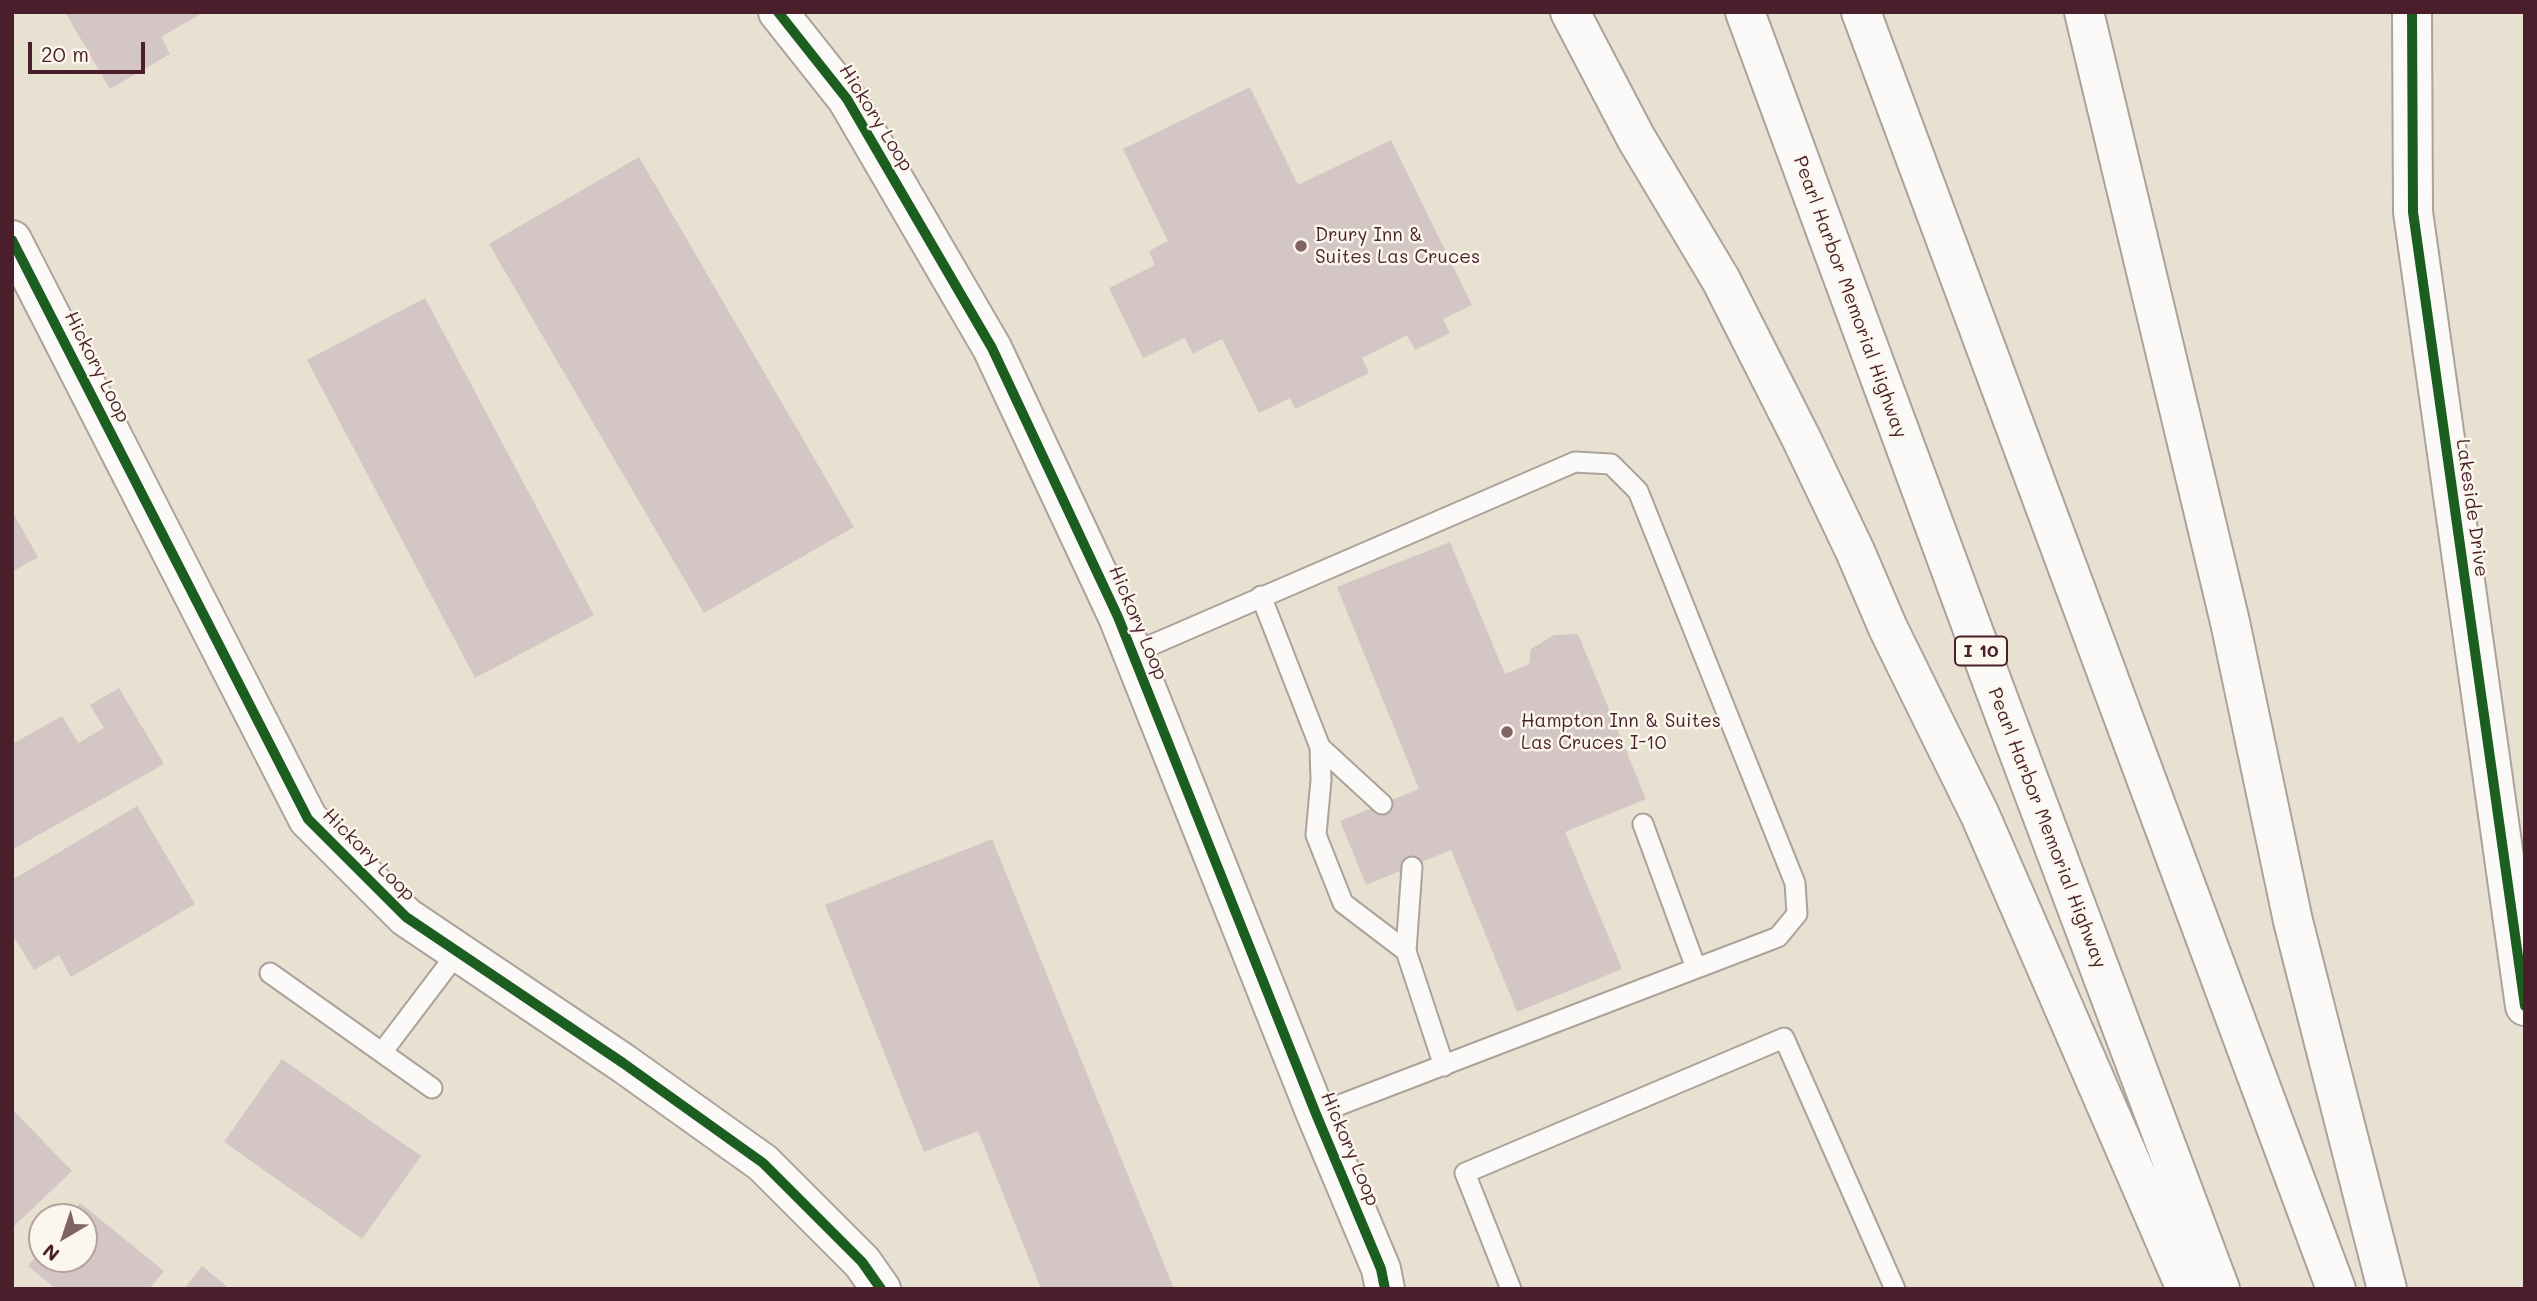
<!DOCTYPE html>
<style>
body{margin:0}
#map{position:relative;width:2537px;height:1301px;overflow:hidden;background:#e8e1d1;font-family:Mali,sans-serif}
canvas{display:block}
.frame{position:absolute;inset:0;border:14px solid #4a1f2b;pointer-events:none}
.north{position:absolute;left:28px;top:1203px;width:70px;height:70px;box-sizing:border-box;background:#fbf7ec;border:2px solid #b4a19f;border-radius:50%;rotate:219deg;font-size:19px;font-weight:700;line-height:28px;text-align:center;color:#4a1f2b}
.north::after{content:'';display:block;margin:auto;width:24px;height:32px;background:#816365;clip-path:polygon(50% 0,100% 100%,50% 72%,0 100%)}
.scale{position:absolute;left:28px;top:42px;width:117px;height:32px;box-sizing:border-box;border:4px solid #4a1f2b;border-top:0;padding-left:9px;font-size:21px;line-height:24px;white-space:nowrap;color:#4a1f2b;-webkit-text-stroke:5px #fbf7ec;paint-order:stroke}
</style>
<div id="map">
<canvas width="2537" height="1301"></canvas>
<div class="frame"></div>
<div class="north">N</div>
<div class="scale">20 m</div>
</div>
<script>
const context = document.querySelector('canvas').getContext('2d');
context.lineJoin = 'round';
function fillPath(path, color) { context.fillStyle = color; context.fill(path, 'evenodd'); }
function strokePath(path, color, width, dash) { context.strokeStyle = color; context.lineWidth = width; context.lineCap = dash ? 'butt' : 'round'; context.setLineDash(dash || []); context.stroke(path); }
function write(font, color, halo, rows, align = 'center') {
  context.font = font + ' Mali,sans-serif'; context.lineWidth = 5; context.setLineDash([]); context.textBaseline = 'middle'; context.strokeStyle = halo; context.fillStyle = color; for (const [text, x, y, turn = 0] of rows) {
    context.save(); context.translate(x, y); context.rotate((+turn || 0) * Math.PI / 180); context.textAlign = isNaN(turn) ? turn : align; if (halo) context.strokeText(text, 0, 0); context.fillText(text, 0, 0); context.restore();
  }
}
fillPath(new Path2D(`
 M65,12H204L161,37L170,54L110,89Z
 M1250,87L1298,185L1391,140L1472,305L1443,319L1450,333L1415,350L1407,335L1362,358L1369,373L1295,409L1290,398L1259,413L1222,339L1193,354L1185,338L1143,358L1109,288L1155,265L1149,251L1168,241L1123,149Z
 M639,157L854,527L704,613L489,244Z
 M425,298L594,615L475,678L307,360Z
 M12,511L38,557L12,572Z
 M1450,542L1505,674L1529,664L1531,649L1554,635L1578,634L1646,799L1565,832L1622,969L1517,1012L1451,850L1366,885L1340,821L1419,789L1337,587Z
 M119,688L164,764L12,850V744L62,716L78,743L104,728L90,705Z
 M137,806L195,904L71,977L59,955L34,970L12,934V880Z
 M992,839L1174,1289H1041L978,1131L924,1152L825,905Z
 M282,1059L421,1156L362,1239L224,1142Z
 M12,1109L72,1171L12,1228Z
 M80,1203L164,1271L149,1289H56L28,1266L42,1249V1259H84V1217H68Z
 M202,1266L230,1289H184Z`), '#d3c6c5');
const service = new Path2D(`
 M1261,596L1320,747L1321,780L1316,835L1343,903L1406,951L1444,1066
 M1133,653L1575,462L1611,464L1638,491L1795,883L1797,914L1778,937L1316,1114
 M1320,747L1382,804
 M1643,824L1696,968
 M1406,951L1412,867
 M270,973L432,1088
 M383,1051L458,952
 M1511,1289L1465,1173L1784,1038L1895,1289`);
const minor = new Path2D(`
 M778,12L847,99L992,348L1118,617L1316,1114L1381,1269L1385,1289
 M2412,12L2413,212L2525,1006
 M12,240L308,819L406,917L623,1063L763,1163L862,1262L881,1289`);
const motorway = new Path2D(`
 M1570,12L1636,138L1721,280L1801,438L1855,551L1888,628L1980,815L2186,1289
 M1745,12L1994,687L2220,1289
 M1861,12L2336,1289
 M2084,12L2230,622L2293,921L2387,1289`);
strokePath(service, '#aba29a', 23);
strokePath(minor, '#aba29a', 42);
strokePath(motorway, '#aba29a', 42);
strokePath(service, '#fcfaf8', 19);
strokePath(minor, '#fcfaf8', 38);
strokePath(motorway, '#fcfaf8', 38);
strokePath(new Path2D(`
 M778,12L847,99L992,348L1118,617L1316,1114L1381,1269L1385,1289
 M2412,12L2413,212L2525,1006
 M12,240L308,819L406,917L623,1063L763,1163L862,1262L881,1289`), '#1b5e20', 10);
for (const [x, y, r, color] of [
 [1301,246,7,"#816365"],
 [1507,732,7,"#816365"]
]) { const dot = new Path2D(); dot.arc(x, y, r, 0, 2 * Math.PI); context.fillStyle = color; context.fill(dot); strokePath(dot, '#fbf7ec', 2.5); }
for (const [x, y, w] of [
 [1981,651,52]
]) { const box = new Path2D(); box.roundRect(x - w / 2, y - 14.5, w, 29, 5); context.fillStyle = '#fbf7ec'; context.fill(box); strokePath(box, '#4a1f2b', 2); }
write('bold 18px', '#4a1f2b', null, [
 ["I 10",1981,651]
]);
write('19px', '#4a1f2b', '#fbf7ec', [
 ["Hickory Loop",876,118,58],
 ["Pearl Harbor Memorial Highway",1850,297,70],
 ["Hickory Loop",97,367,63],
 ["Lakeside Drive",2472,508,82],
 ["Hickory Loop",1138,623,67],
 ["Pearl Harbor Memorial Highway",2047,828,69],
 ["Hickory Loop",369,855,45],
 ["Hickory Loop",1350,1149,67]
]);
write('19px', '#4a1f2b', '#fbf7ec', [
 ["Drury Inn &",1315,235],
 ["Suites Las Cruces",1315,257],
 ["Hampton Inn & Suites",1521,721],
 ["Las Cruces I-10",1521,743]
], 'left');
</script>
